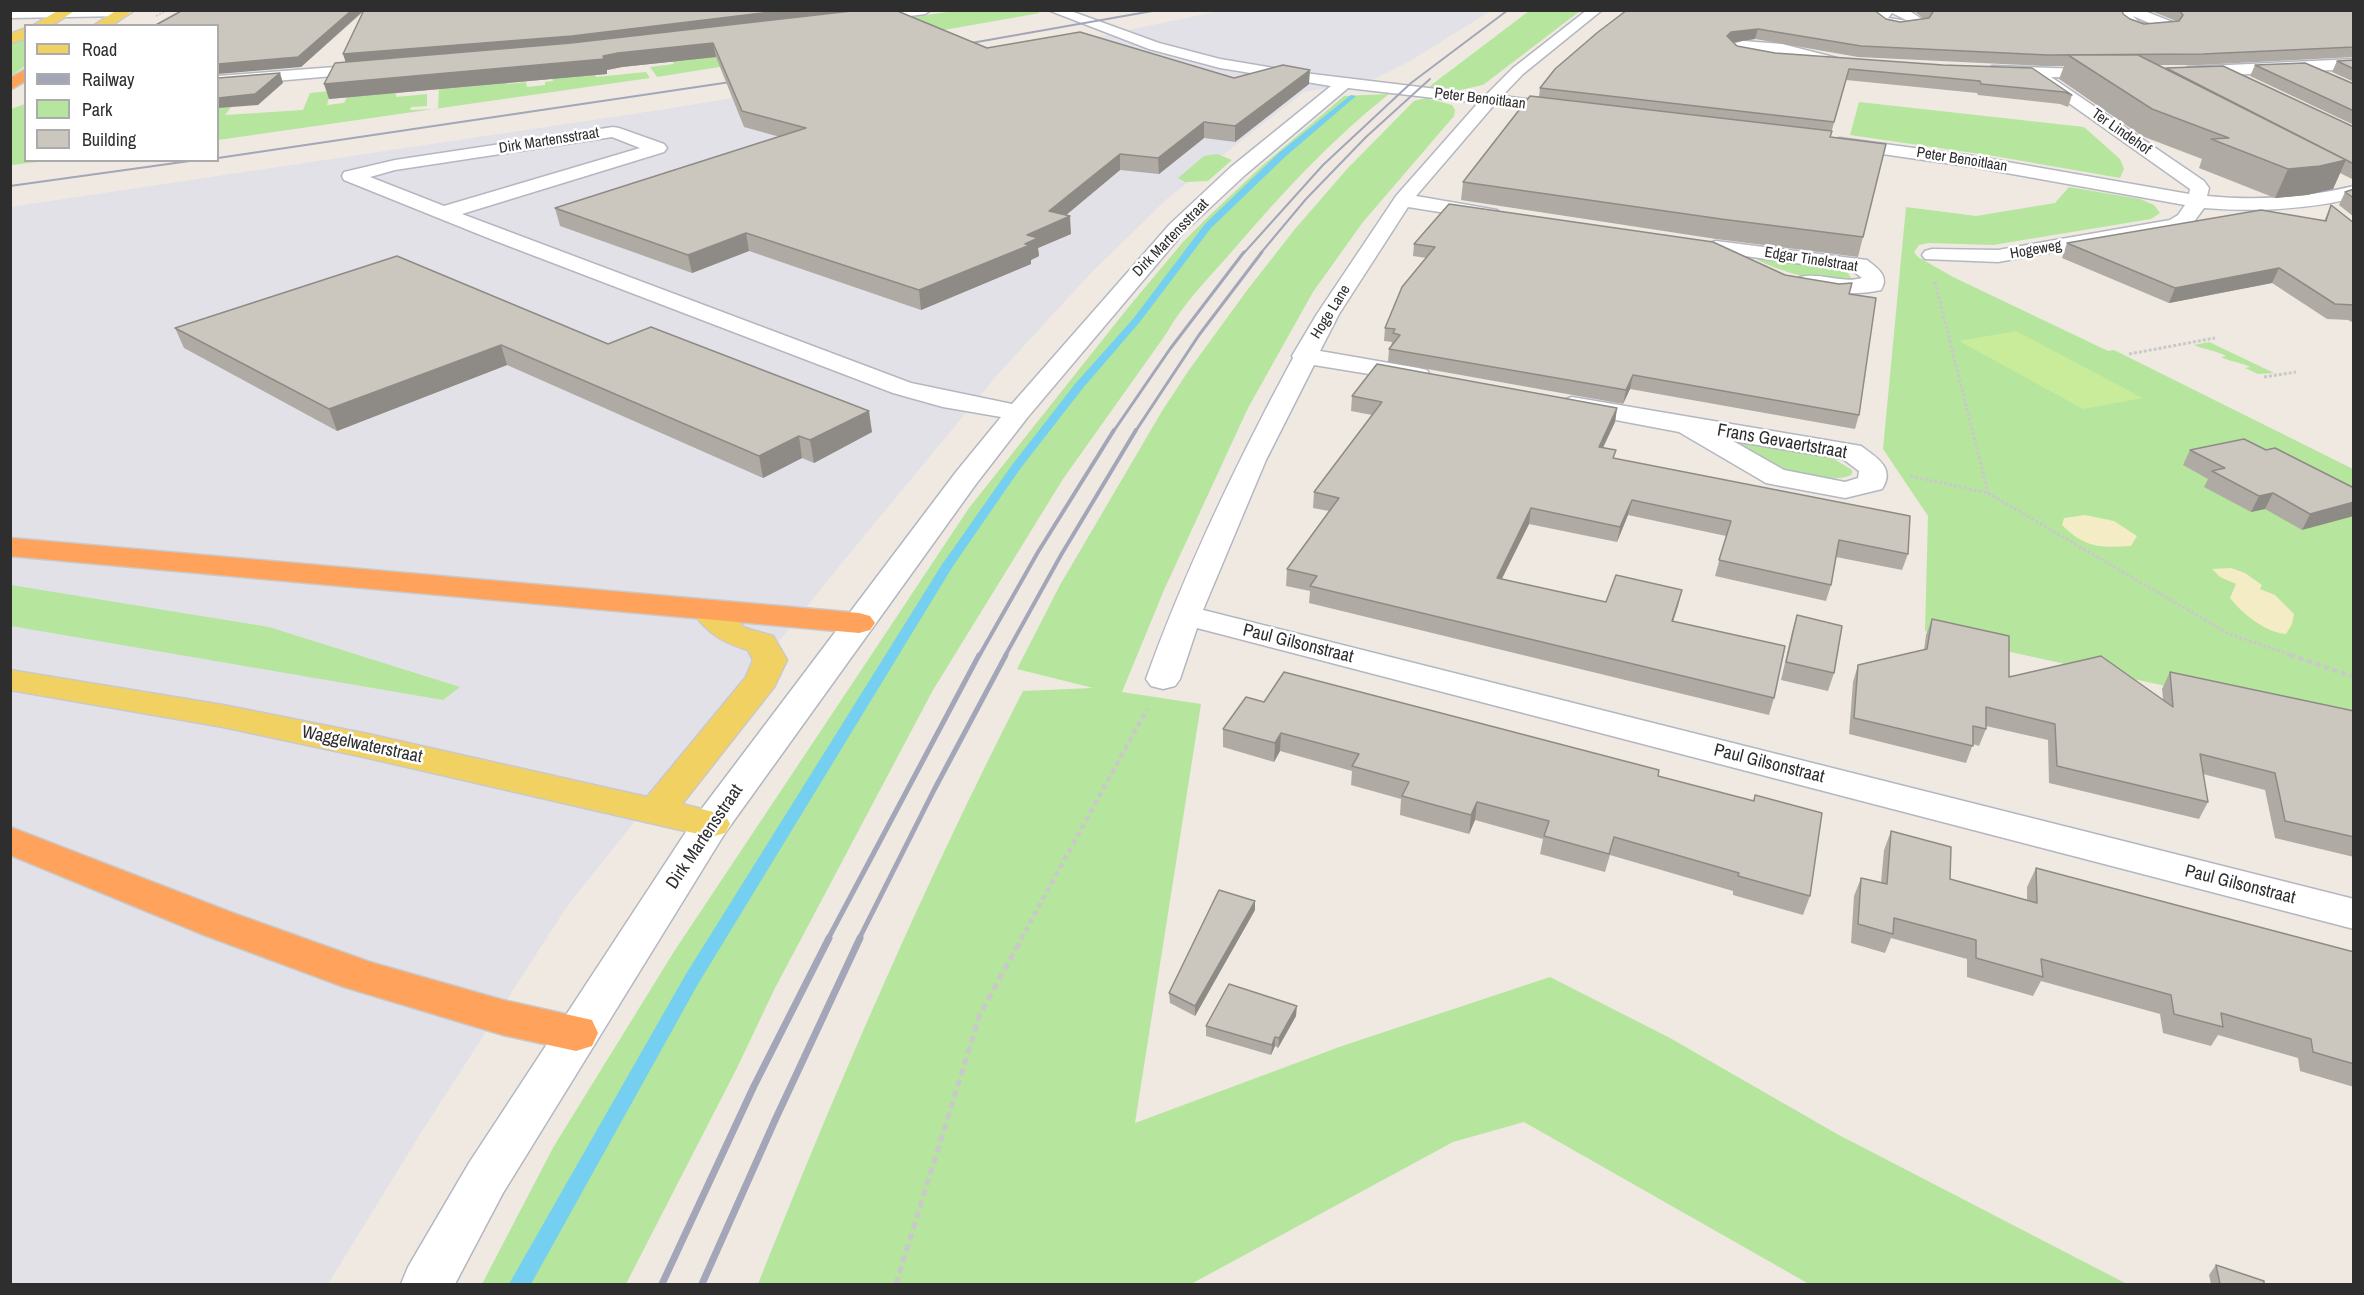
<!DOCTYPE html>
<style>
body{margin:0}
#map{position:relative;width:2364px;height:1295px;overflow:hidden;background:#efe9e1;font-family:"Archivo Narrow",sans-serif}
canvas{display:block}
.frame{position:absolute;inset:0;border:12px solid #2e2e2e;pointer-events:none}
.legend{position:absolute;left:24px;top:24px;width:195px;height:138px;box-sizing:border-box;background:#fff;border:2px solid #ababab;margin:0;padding:8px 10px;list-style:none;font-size:18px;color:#2e2e2e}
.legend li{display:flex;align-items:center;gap:12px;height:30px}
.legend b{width:30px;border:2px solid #ababab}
</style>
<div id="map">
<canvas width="2364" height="1295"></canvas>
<div class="frame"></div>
<ul class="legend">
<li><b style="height:8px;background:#f2d163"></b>Road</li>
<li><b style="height:8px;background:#a3a6b8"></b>Railway</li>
<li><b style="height:16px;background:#b6e59e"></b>Park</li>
<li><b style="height:16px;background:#cbc7bf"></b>Building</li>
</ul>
</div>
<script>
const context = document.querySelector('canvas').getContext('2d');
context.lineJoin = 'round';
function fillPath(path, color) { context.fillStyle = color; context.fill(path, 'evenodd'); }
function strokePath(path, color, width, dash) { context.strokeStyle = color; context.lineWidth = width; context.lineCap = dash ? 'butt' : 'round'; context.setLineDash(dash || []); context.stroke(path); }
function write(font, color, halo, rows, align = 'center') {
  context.font = font + ' "Archivo Narrow",sans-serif'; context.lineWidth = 5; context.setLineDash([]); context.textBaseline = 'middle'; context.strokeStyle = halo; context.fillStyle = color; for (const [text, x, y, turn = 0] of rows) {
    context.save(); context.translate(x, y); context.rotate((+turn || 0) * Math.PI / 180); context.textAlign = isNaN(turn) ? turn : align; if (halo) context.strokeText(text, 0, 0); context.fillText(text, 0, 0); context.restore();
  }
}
fillPath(new Path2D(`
 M1219,11H1491L1408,62L1375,79L1304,92L1168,198L1092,272L998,374L841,564L568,905L422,1131L328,1284H11L10,207L666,109L1091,38Z`), '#e3e1e8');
fillPath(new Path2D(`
 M962,10H1033L1040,13L910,36L883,21Z
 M1529,11H1580L1483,85L1460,90L1434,89L1430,86Z
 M25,38V66L11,76L10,46Z
 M826,50L657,77L650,67L674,64L669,55L710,57Z
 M646,72L650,78L218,140V104L234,103L225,115L303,110L310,93L331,91L327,105L344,103L347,97L396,93V97L427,94V106L411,107L410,110L438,109L439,88L507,77L508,84L526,82L527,87L545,85V82L553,81L551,76L595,73L596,77Z
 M1389,94C1331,140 1282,193 1234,249C1210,277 1184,302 1166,334L1063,479L933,690L774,990L737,1068L626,1284H482L554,1146L675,950L969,508L1127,309L1183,242L1209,216L1263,165L1344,96Z
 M1426,98L1452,105L1455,110L1454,116L1363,222L1313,292L1248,408L1164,590L1122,692L1201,704L1135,1123L1342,1046L1550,977L1670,1038L1837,1134L2127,1284H1809L1524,1122L1453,1142L1191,1284H758C838,1084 924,884 1023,691L1093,688L1017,669L1060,585L1162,411L1189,370L1248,289L1295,229L1347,169L1414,101Z
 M1859,102L2084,127L2120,159L2124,169L2120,178L1994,156L1850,135Z
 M25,104L26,160L47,161L11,165V109Z
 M1217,154L1232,160L1208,181L1185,182L1178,178L1204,156Z
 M2069,187L2140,199L2154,205L2160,213L2151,219L1993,245L1928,243L1919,245L1914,252L1918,257L1953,277L2108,351L2114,350L2353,469V727L2015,653L1925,631L1928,516L1883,449L1906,207L1976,216L2055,203Z
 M1760,258L1836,269L1848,273L1851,278C1832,288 1775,270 1756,259Z
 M2209,342L2274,373L2258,374L2245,368L2250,367C2240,362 2231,362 2221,357L2226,356C2215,350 2205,350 2194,345Z
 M1740,442L1834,459L1852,470V474C1840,484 1793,474 1779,468C1764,461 1749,451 1734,443Z
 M11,585L269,627L460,687L443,700L11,626Z`), '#b6e59e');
fillPath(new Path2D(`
 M2085,515L2114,521L2137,536L2131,546C2100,548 2085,548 2062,525L2064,518Z
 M2231,568L2245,573L2262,585L2260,589L2275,595L2294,614L2292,624L2286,634C2264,632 2242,613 2230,598L2236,584L2220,577L2212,569Z`), '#f3ecc5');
fillPath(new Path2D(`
 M2016,331L2143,398L2083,409L1959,341Z`), '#c9ec9a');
fillPath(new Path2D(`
 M1351,95L1356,96L1286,156L1211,228L1139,323L1083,388L1020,469L953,566L698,984L531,1284H509L686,974L941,566L1012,465L1075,384L1133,319L1205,224L1280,152Z`), '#75cff0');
const minor = new Path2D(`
 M10,10H131L132,12L125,16L10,18Z
 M891,10H931L925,14L858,23L851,19L858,15Z
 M1048,10H1068L1159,43L1220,59L1304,73L1486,95L1513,68L1587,10H1602L1523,74L1502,96L1568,104L1574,105L1576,109L1574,113L1568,114L1494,105L1416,196L1497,210L1500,214L1497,218L1490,220L1408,207L1339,314L1320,351L1418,368L1427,370L1430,375L1427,380L1418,382L1314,365L1266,460L1203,610L2354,899V929L1197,628L1180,679L1175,686L1163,689L1151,686L1146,679C1186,568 1237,462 1293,358L1292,356L1317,314L1396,196L1478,103L1348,88L1245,175L1184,232L1027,418L976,484L725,833L503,1193L455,1284H401L408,1267L469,1163L697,815L956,472L1001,417L943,407L893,393L493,240L344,180L342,176L344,172L395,160L613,127L619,128L664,144L667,148L664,152L462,214L911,383L1012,404L1170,224L1231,167L1331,86L1220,68L1149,49ZM612,137L640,148L444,206L370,177L395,170Z
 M1880,10H1908L1928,23L1926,26C1909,31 1886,33 1873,19ZM1892,13L1908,21L1888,18Z
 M2117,10H2142L2175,23L2177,26L2175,29C2158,33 2136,36 2122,23ZM2133,16L2152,24L2140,23Z
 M1743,41L1782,44L1837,58L1840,61L1832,66L1779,53L1781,56C1772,65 1735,58 1727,48L1729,45Z
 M2354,59V69L2188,77L2180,72L2188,67Z
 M374,64L379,66L382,69L379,72L218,86V76Z
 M1993,66L2112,70L2115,73L2107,78L2051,77L2204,181L2209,188L2207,196C2258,201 2304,198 2354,186V198C2303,210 2256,212 2204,208L2193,223L2182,229L1998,262L1925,259L1922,255L1925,251L1932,249L1998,250L2170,220L2178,215L2185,205L1973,167L1840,148L1834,147L1831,143L1834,139L1840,138L1973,156L2189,194L2190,189L2035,79L2027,76L1988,74L1985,71L1988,68Z
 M1716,241L1867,260C1877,268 1890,276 1881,290C1854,296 1826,293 1800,287L1797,282L1800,277C1820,272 1843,284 1862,278L1853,271L1709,251L1706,247L1709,243Z
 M1572,397L1861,446C1876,457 1896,468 1882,489L1845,498L1776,485L1766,483L1679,432L1563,410L1559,405L1563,400ZM1733,441L1843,459L1859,471L1858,478L1845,482L1784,470Z`);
const major = new Path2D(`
 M59,10H76L51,26H32Z
 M117,10H134L111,26H93Z
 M26,28V38L10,44V34Z
 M708,601L719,604L745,628L773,636L787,660L774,687L682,804L725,815L730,824L725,833L711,837L368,758L223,727L10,690V670L223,705L368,734L647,797L746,677L753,660L748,650C722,642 708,634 692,611L697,604Z`);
const highway = new Path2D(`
 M26,69V81L10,90V78Z
 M10,538L859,613L870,616L875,623L870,630L859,633L10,556Z
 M10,827L233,913L370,962L503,1000L592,1020L598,1033L592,1046L576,1051L503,1035L344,987L204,935L10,855Z`);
strokePath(minor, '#b4b7c1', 3);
strokePath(major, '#c9c9c9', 3);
strokePath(highway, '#c9c9c9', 3);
strokePath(new Path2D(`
 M156,16L168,10`), '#c9c9c9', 1.5, [2, 1.5]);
strokePath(new Path2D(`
 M1935,282L1988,493
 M2129,354L2215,338
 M2264,377L2296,372
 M1910,476L1988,493L2229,634L2294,656`), '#c9c9c9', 3, [3, 2]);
strokePath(new Path2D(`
 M2290,655L2354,677
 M1021,939L1147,709`), '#c9c9c9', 4.5, [5, 4]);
strokePath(new Path2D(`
 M896,1284L980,1014L1022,938`), '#c9c9c9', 5, [7, 4.5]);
fillPath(minor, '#fff');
fillPath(major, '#f2d163');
fillPath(highway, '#ffa35c');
strokePath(new Path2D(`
 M960,45L1158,10
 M218,158L744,80
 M10,186L197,160
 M1243,254L1323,165L1411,83L1508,10
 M1260,254L1306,199L1366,137L1430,79`), '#a3a6b8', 2);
strokePath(new Path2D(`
 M1113,432L1170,349L1244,252
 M1135,432L1199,335L1262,252`), '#a3a6b8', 3);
strokePath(new Path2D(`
 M979,656L1038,552L1114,430
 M1005,656L1061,555L1136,430`), '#a3a6b8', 4);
strokePath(new Path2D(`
 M828,939L979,655
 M859,939L934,790L1006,655`), '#a3a6b8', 5);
strokePath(new Path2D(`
 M662,1284L754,1086L829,938
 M702,1284L776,1118L860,938`), '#a3a6b8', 7);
fillPath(new Path2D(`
 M183,10H895L987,48L1234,78L1309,84L1235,142L1204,138L1159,174L1120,170L1066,215L1071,234L1038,248L1039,256L1031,260V264L921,310L749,251L692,273L560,226L555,208L780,137L744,127L716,57L622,67L607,70V74L329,99L346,62L364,11L301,67Z
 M1913,10H2122L2123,14L2130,19L2144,24L2176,21L2149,10H2349L2354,12V57L2199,65H2159L2166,68L2354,127V180L2340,173L2333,189L2307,195L2275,198L2199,168L2202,159L2142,136L2059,79L2064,66H2044L1858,57L1755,39L1733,42L1737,46L1775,53L1943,65L2032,68L2072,95L2068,107L2060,104L1978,95L1977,93L1846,80L1830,137L1863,237L1858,257L1716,239L1461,200L1463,182L1539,97L1540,88L1598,32L1876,12L1886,19L1900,22L1924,19Z
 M2354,60V82L2332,72L2337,61Z
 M2255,65L2354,84V125L2250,76Z
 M2354,189V217L2339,205L2345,192Z
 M2331,205L2354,223V323L2348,320L2327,319L2272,283L2169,303L2062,258L2067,243L2324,221Z
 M1414,244L1785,275L1849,294L1859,415L1855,429L1630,389L1623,404L1388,362L1389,349L1391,346L1392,342L1384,341L1385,328L1426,258L1413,256Z
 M175,328L608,344L872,432L814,463L802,458L763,478L507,365L337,431L184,348Z
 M1352,396L1617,408L1615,422L1603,448L1614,458L1908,554L1902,570L1836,557L1831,585L1826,601L1715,576L1726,536L1628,515L1617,542L1529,524L1502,579L1606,602L1682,590L1673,621L1774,698L1769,715L1309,603L1310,591L1286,586L1287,569L1329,511L1313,508L1314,492L1372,415L1351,411Z
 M2190,450H2266L2354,488L2302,530L2265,509L2251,512L2204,487L2208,479L2183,465Z
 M1797,615L1834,673L1828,691L1781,680L1792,632Z
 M1932,619L2009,677L2163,699L2162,689L2170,672L2354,711V857L2275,838L2265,790L2203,774L2208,802L2199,819L2049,783L2048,740L1986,726V729L1979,746L1973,744L1966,763L1849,734L1853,682L1858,665L1924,650L1926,635Z
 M1264,702L1658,776L1753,801L1755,795L1810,896L1803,915L1733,895V891L1610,855L1605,872L1540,854L1543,839L1475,820L1469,834L1400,815L1401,799L1351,785L1352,771L1280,751L1274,762L1223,747V729Z
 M1891,831L1950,879L2027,900V887L2036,868L2354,952V1087L2300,1071L2298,1058L2218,1035L2211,1046L2163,1033L2160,1014L2041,981L2033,996L1967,977V959L1891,938L1885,953L1851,943L1854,896L1861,878L1881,883L1884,850Z
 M1255,901V910L1195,1016L1170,1003L1169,993Z
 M1296,1016L1278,1048L1275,1046L1271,1055L1206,1036V1026Z
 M2216,1265L2264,1284H2211L2209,1275Z`), '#afaba4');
fillPath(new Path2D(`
 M352,10H364L301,67L218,74V64Z
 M787,10H863L574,45L346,63L343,54Z
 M1758,29L1755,39L1729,43L1727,36L1731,32Z
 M713,43L716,57L622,67L607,70V74L329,99L324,84L603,56L618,53Z
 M1310,70L1309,84L1235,142V126Z
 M280,73L283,83L258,105L218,108V98Z
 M1204,122V138L1159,174L1158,158Z
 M1120,154V170L1059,221L1070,216L1071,234L1038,248L1039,256L1031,260V264L921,310L919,290L1027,235L1049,211Z
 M2346,160L2333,189L2307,195L2275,198L2288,169Z
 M746,233L749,251L692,273L688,255Z
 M2279,268L2272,283L2169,303L2175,288Z
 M501,345L507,365L337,431L329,409Z
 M1633,375L1630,389L1623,404L1626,390Z
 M1617,408L1615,422L1596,462L1599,447Z
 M869,411L872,432L814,463L810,440Z
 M799,436L802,458L763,478L759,456Z
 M2273,493L2265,509L2251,512L2259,496Z
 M1632,500L1628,515L1617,542L1620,527Z
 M2354,502V516L2302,530L2310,514Z
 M1531,508L1529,524L1494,594L1497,578Z
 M1682,590L1678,606L1668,637L1672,621Z
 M1281,733L1280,751L1274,762L1275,743Z
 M1477,802L1475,820L1469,834L1471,815Z
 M1255,901V910L1195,1016V1006Z
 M1297,1006L1296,1016L1278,1048L1279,1038Z
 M1275,1037V1046L1271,1055L1272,1045Z`), '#8e8b86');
const building = new Path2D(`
 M183,10H352L298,57L218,64V26H154Z
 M364,10H787L572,36L343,54Z
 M860,10H895L987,48L1080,32L1234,78L1283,65L1310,70L1235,126L1204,122L1158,158L1120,154L1049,211L1070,216L1027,235L1038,238L1025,244L1030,245L919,290L746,233L688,255L555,208L806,128L742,111L713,43L618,53L603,56L604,59L324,84L335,63L571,43Z
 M1627,10H1874L1886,19L1900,22L1929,18L1933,12L1930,10H2122L2123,14L2130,19L2144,24L2179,21L2183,15L2179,10H2349L2354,12V47L2203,54L2047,55L1861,46L1758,29L1731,32L1727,36L1737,46L1775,53L1943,65L2032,68L2072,95L2064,92L1981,84L1980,81L1849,69L1834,122L1540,88L1555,69L1598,32Z
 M2068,55H2138L2346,160L2320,166L2288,169L2211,139L2229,138L2152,109Z
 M2354,60V69L2337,61Z
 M2305,63L2354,84V111L2255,65Z
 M2223,66L2354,127V164L2166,68Z
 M280,73L255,94L218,98V78Z
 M1530,96L1832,131L1830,137L1886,144L1863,237L1721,219L1463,182Z
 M2354,189V198L2345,192Z
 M1449,204L1713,242L1785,275L1839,284L1852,283L1849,294L1876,298L1859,415L1633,375L1626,390L1389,349L1400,335L1393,333L1395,329L1385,328L1402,287L1435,247L1414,244Z
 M2331,205L2354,223V305L2335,304L2279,268L2175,288L2067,243L2261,210L2326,221Z
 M397,256L608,344L651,327L869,411L810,440L799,436L759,456L501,345L329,409L175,328Z
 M1377,364L1617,408L1599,447L1616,450L1613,458L1910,516L1908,554L1839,540L1831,585L1719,560L1731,521L1632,500L1620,527L1531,508L1497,578L1606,602L1616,575L1682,590L1672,621L1785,646L1774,698L1310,586L1317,576L1287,569L1339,498L1314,492L1382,402L1352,396Z
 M2244,439L2266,450L2275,448L2354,488V502L2310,514L2273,493L2259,496L2212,471L2225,468L2190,450Z
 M1797,615L1842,626L1834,673L1786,662Z
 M1932,619L2009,636V677L2101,656L2173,707L2170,672L2354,711V837L2285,821L2275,773L2200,754L2208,802L2057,766L2055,724L1986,707V729L1973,726V746L1854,718L1858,665L1927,649Z
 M1284,672L1659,770L1658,776L1754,801L1755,795L1822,813L1810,896L1738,876L1739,873L1614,837L1609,854L1544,836L1549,821L1477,802L1471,815L1402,796L1409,782L1352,766L1359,754L1281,733L1275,743L1223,729L1246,697L1264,702Z
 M1891,831L1951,847L1950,879L2037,903L2036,868L2354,952V1064L2313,1052L2311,1039L2221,1013L2223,1027L2174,1014L2171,995L2041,959L2043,977L1976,958V940L1894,918L1893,934L1858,924L1861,878L1887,884Z
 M1219,890L1255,901L1195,1006L1169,993Z
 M1229,984L1297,1006L1279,1038L1275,1037L1272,1045L1206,1026Z
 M2216,1265L2264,1281V1284H2220Z`);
fillPath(building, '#cbc7bf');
strokePath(building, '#8e8b86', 1.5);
write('15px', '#2e2e2e', '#fff', [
 ["Peter Benoitlaan",1480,99,7],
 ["Ter Lindehof",2121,132,35],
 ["Dirk Martensstraat",549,141,-9],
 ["Peter Benoitlaan",1962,160,9],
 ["Dirk Martensstraat",1171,238,-46],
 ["Hogeweg",2036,250,-10],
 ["Edgar Tinelstraat",1811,260,9],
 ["Hoge Lane",1331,312,-58]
]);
write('18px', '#2e2e2e', '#fff', [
 ["Frans Gevaertstraat",1782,442,10],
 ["Paul Gilsonstraat",1298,644,14],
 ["Waggelwaterstraat",362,745,12],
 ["Paul Gilsonstraat",1769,764,14],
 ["Dirk Martensstraat",705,837,-56],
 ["Paul Gilsonstraat",2240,885,14]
]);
</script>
